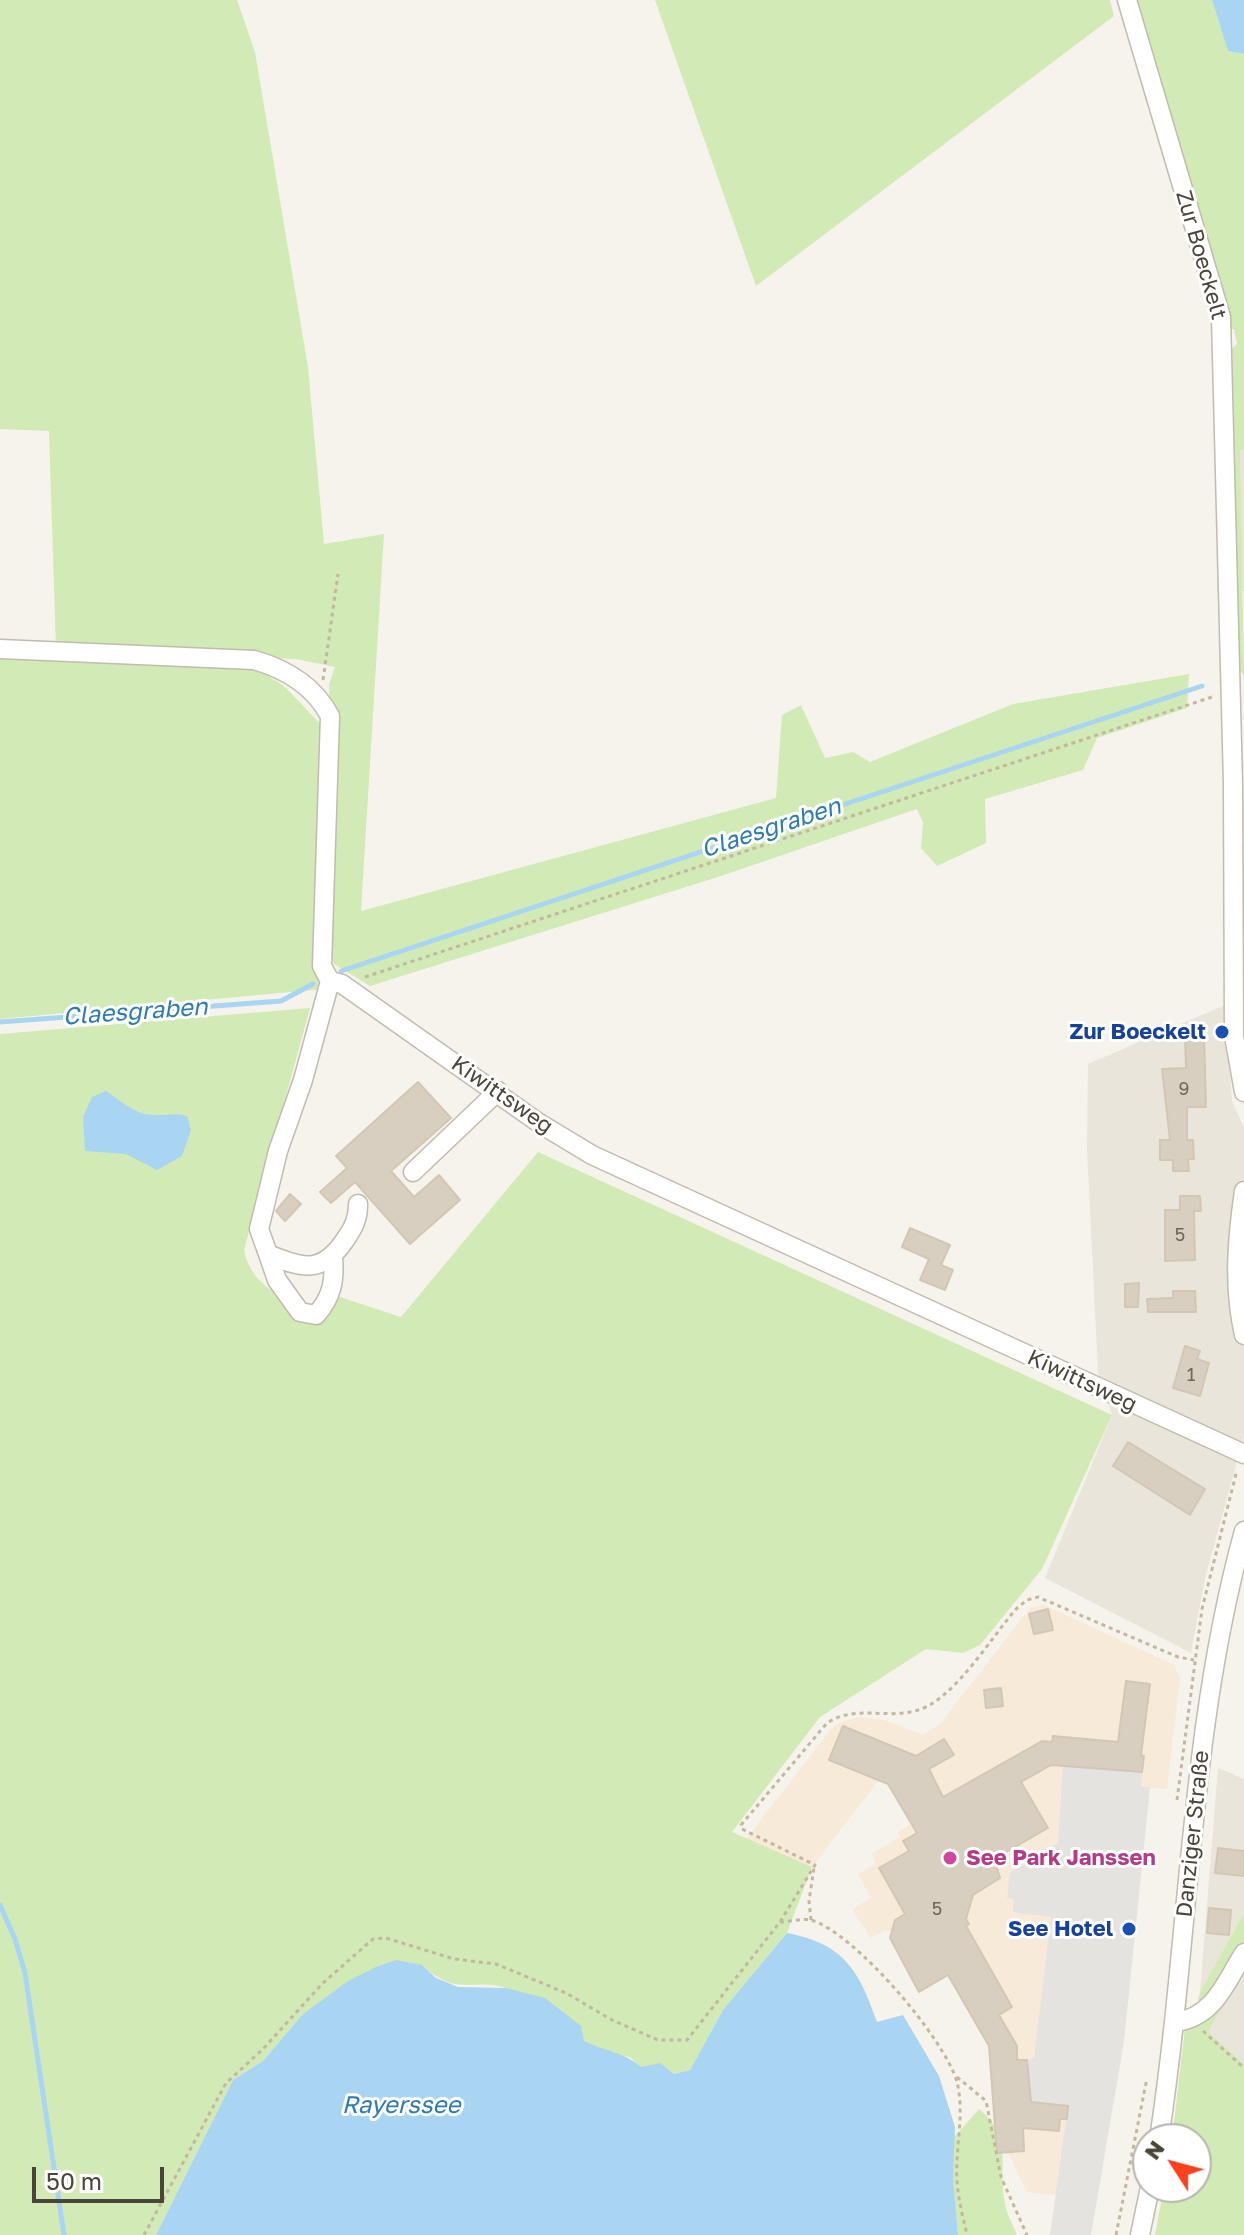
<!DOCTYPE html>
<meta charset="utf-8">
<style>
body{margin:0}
#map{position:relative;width:1244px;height:2235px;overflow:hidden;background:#f6f3ec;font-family:"Golos Text",sans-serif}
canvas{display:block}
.north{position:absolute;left:1132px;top:2123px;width:80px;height:80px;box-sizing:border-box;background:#fff;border:2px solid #b7b4b0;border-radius:50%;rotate:306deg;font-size:22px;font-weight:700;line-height:32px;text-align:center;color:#4b4439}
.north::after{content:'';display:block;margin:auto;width:28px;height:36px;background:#fc3f1d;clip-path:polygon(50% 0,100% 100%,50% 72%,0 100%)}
.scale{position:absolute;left:32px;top:2167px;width:132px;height:36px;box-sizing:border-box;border:4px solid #4b4439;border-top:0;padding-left:10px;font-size:24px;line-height:28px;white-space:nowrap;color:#4b4439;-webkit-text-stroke:6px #fff;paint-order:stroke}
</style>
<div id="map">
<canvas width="1244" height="2235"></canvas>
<div class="north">N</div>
<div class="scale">50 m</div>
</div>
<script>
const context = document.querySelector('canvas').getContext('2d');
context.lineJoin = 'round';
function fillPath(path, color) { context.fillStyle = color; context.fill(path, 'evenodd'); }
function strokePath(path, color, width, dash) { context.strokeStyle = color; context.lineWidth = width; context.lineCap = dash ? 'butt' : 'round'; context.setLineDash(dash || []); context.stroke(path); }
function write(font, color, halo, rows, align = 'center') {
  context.font = font + ' "Golos Text",sans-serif'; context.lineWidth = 6; context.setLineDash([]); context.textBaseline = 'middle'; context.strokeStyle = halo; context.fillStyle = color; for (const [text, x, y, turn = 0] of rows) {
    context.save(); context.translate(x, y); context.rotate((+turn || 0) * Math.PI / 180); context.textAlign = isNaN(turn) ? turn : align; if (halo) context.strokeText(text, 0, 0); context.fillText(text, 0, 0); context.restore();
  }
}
fillPath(new Path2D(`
 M1244,450V591L1241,592L1240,451Z
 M1225,1005L1232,1101L1244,1128V1437L1205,1578L1191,1653L1045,1578L1112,1415L1098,1373L1087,1150L1088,1064Z
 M1218,1768L1244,1779V1913L1200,1992Z
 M1244,1967V2064L1207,2032Z`), '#eae5da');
fillPath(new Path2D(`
 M1044,1605L1174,1665L1180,1678L1167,1789L1150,1788L1124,2041L1091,2235H1050L1056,2195L1027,2192L1008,2152L997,2153L989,2046L948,1974L919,1992L902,1963L915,1955L890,1938L892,1932L885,1930L871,1938L852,1909L871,1898L858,1874L876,1864L871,1854L900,1837L898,1832L911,1824L888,1784L879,1780L812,1867L746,1839L832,1728L841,1722L860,1717L884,1720L923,1735L940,1724L1030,1608Z`), '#f7ead8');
fillPath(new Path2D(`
 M0,0H237L255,52L308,367L324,544L384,534L361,911L776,798L782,715L801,705L825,758L853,752L870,762L1013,704L1189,674L1187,708L1097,738L1083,770L985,799L986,843L937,866L921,848L923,823L917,809L721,876L370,986L334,964L326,932L333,794L329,684L335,667L296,659L56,649L49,431L0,429Z
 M655,0H1110L1114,16L756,286Z
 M1137,0H1212L1228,51L1244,54V450L1240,451L1244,676L1237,666L1231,349L1237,344L1234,329H1229Z
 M0,651L256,667L285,687L327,731L323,989L0,1019Z
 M310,1008L244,1250C251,1289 292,1303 325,1314L334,1295L401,1317L538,1152L1112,1415L1042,1569L980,1645L963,1653L926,1649L820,1717L732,1832L812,1867L787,1933L723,2010L690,2070L674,2074L641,2067L630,2057L613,2055L583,2041L580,2026C557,2014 533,1998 509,1989C473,1976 459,1999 422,1965L302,2015L263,2061L233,2080L156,2235H0V1034Z
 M1244,1913V1967L1208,2032L1244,2064V2235H1155L1164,2187H1196V2139H1172L1185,2028L1192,2027L1200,1992Z
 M979,2109C1012,2136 999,2161 1004,2198C1005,2211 1012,2223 1017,2235H958L949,2143Z`), '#d2eab5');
fillPath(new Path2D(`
 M1063,1766L1142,1772L1141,1787H1150L1124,2041L1091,2235H1050L1068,2106L1031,2102L1027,2060L1034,2058L1051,1917L1013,1912L1014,1899L1007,1898L1010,1873L1058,1843Z`), '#e5e3e0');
fillPath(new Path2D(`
 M1212,0H1244V54L1228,51Z
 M106,1091C121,1101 135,1115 154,1115C167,1116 175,1112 187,1116L191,1130L182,1156L157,1170L126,1154L85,1151L83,1117L92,1097Z
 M787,1933C844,1944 859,1970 877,2022L903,2015L939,2076L955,2127L953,2179L958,2235H156L233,2080L263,2061L302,2015L348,1981L376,1967L396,1960L422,1965L436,1978L458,1987L506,1988L545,1998L581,2026L584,2041C602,2050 626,2053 641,2067L660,2063L674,2074L690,2070L723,2010Z`), '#a9d4f2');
strokePath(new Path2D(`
 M341,971L1202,686
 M0,1022L281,1001L313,984
 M0,1905L15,1939L25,1973L64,2235`), '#a9d4f2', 5);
const building = new Path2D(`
 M1204,1034L1206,1107H1187V1140H1193L1194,1159H1188L1189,1171H1173V1160H1160V1140H1170L1162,1069L1186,1068L1185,1035Z
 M418,1082L451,1118L391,1171L414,1197L439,1175L460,1200L410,1244L355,1182L331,1203L320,1192L347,1168L336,1156Z
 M290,1194L301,1204L285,1221L276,1211Z
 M1180,1196H1200L1201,1211H1194L1195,1260L1165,1261V1210H1180Z
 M910,1228L950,1245L941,1265L953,1270L945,1290L920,1280L929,1259L902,1247Z
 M1139,1283L1138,1307H1125V1284Z
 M1173,1291H1195L1196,1312H1148L1147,1299L1173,1298Z
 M1185,1346L1200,1351L1197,1359L1209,1363L1200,1396L1173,1388Z
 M1128,1442L1205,1489L1190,1515L1113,1466Z
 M1048,1609L1053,1630L1034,1634L1029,1614Z
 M1126,1681L1150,1684L1141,1755L1144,1756L1142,1772L1051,1765L1021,1782L1048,1828L994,1859L1000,1878L973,1895L966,1919L969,1924L966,1926L1012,2007L999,2015L1017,2046V2060H1027L1031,2102L1068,2106L1067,2119H1060L1059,2131L1023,2128L1024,2151L997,2153L989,2046L948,1975L919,1992L890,1938L895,1920L905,1914L879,1868L909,1851L903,1841L917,1833L888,1784L829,1760L843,1726L916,1756L944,1739L954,1755L929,1769L943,1797L1042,1741L1052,1742L1053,1736L1118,1742Z
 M1001,1688L1003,1706L986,1708L984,1690Z
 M1218,1848L1244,1851V1876L1215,1873Z
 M1209,1908L1231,1910L1229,1935L1207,1933Z`);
fillPath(building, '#d8cfc1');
strokePath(building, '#d3c7b4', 2);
const minor = new Path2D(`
 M1127,0L1221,317L1233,784L1234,1036L1244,1092
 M0,649L254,660C286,669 314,686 330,716L322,966L330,981L342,984L539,1123L592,1155L1244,1454
 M330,981L303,1080L278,1151L259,1229L268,1254C303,1269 322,1274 345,1240C354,1227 358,1219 358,1204
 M413,1172L498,1091
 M1244,1191C1237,1240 1233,1286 1244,1335
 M268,1254L277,1280L300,1312L316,1315C332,1297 335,1281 333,1257
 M1176,2022C1214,2017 1226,1982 1244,1953
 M1159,2139C1190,1937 1189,1729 1244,1531
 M1140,2235L1150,2187`);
strokePath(minor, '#c2bbae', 21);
strokePath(new Path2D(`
 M323,680L338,574
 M365,977L1212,697
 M1177,1800L1202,1609L1237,1470
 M811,1920L809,1901L814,1868
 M780,1922C789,1922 802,1918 811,1920C855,1933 945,2039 957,2082C965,2115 955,2148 957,2180C958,2199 963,2217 967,2235
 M1203,2031L1244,2068
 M957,2077L986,2101L1001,2177L1027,2235
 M144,2235L226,2083L263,2049L322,1984L373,1939L386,1938L454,1959L496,1964L566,1993L612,2020L658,2040H687L780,1922L815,1865L742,1829L741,1825L827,1723C856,1704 887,1720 918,1710C954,1700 992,1636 1017,1608L1027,1600L1038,1597L1178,1657L1194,1660
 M1116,2235L1147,2078`), '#c4b79f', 3, [4, 4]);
strokePath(minor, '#fff', 18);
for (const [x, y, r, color] of [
 [1222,1032,8,"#1a4fb4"],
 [950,1858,8,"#d1479c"],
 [1129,1929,8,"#1a4fb4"]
]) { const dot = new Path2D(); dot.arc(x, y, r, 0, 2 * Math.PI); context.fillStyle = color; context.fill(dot); strokePath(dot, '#fff', 3); }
write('18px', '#6e675b', null, [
 ["9",1184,1089],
 ["5",1180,1235],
 ["1",1191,1375],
 ["5",937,1909]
]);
write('22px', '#4b4439', '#fff', [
 ["Zur Boeckelt",1201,255,74],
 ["Kiwittsweg",502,1095,35],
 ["Kiwittsweg",1082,1381,25],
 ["Danziger Straße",1193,1834,-84]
]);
write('bold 22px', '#164399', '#fff', [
 ["Zur Boeckelt",1206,1032],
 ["See Hotel",1113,1929]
], 'right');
write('bold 22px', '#b23c85', '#fff', [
 ["See Park Janssen",966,1858]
], 'left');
write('italic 24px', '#2e7ab2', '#fff', [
 ["Claesgraben",771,828,-18],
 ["Claesgraben",135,1012,-4],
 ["Rayerssee",401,2105]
]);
</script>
